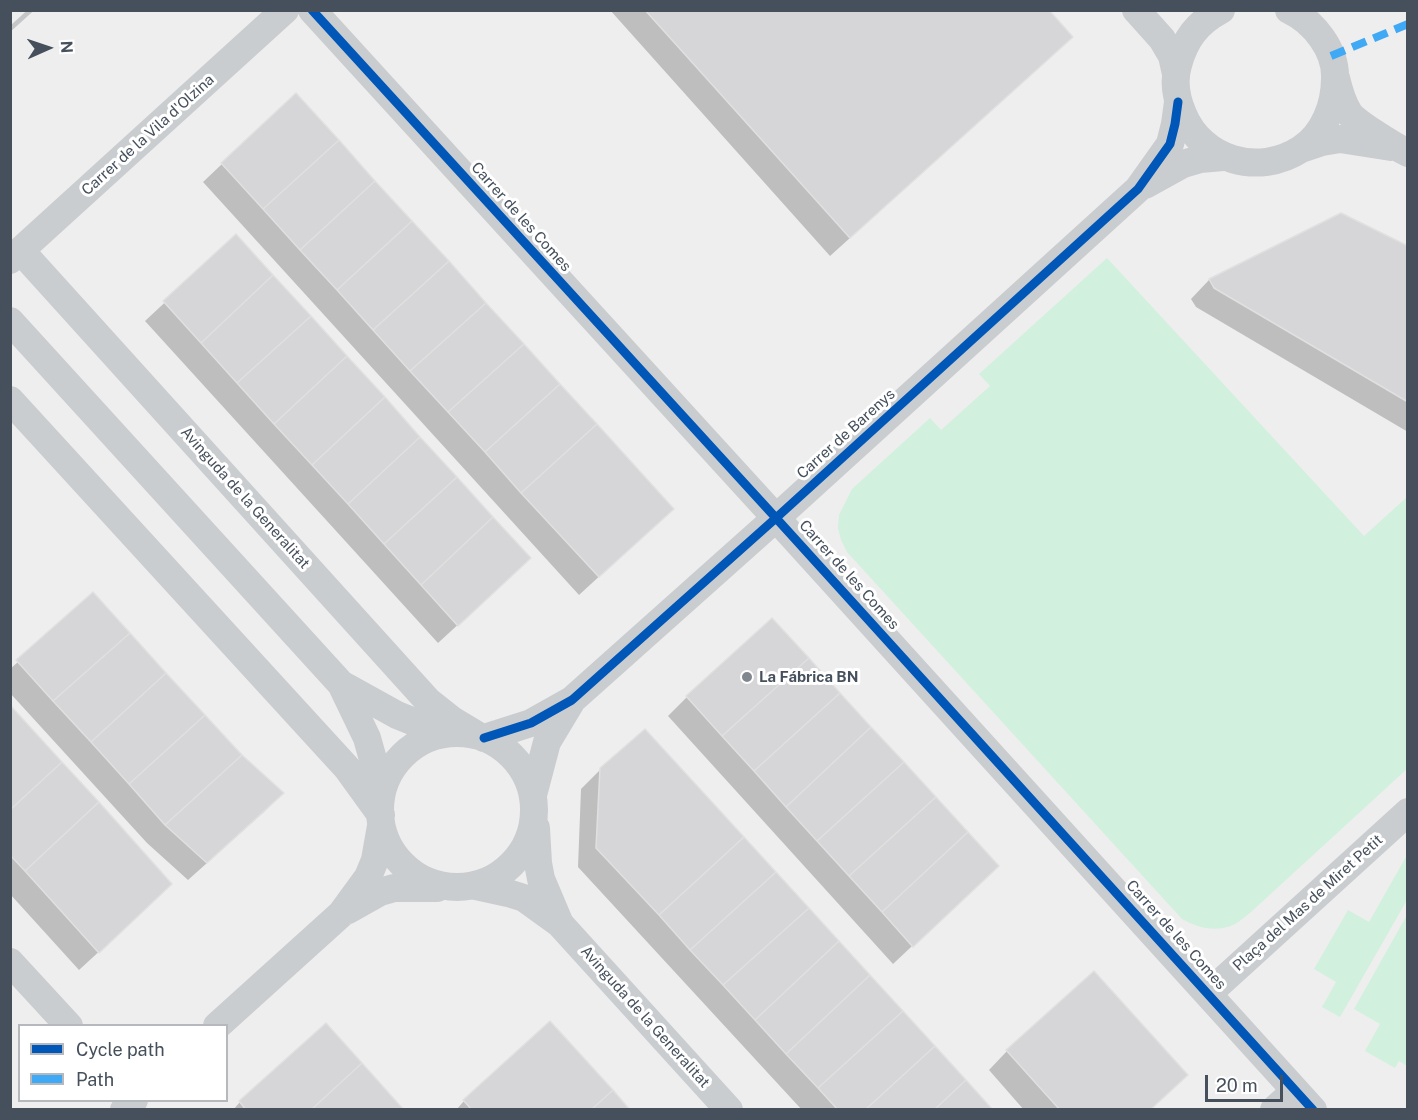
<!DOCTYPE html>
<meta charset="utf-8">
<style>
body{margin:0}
#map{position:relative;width:1418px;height:1120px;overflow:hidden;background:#efeeee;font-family:"Public Sans",sans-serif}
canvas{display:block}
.frame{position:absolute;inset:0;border:12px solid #45505c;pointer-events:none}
.legend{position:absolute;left:18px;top:1024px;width:210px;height:78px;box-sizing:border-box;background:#fff;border:2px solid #b5b9be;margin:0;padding:8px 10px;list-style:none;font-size:18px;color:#45505c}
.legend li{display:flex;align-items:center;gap:12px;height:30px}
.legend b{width:30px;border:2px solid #b5b9be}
.north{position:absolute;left:18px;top:18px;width:60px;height:60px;-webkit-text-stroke:4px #fff;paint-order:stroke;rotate:87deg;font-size:16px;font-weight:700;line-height:24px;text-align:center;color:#45505c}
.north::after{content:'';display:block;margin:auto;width:21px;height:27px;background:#45505c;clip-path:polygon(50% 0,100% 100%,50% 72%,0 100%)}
.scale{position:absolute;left:1205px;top:1075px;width:78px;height:27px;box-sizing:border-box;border:3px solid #45505c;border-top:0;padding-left:8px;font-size:18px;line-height:21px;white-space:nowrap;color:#45505c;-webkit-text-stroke:4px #fff;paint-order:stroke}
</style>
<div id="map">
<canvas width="1418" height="1120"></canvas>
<div class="frame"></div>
<ul class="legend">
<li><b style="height:8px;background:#0057b8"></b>Cycle path</li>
<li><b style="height:8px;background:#3fa9f5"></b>Path</li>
</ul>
<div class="north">N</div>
<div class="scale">20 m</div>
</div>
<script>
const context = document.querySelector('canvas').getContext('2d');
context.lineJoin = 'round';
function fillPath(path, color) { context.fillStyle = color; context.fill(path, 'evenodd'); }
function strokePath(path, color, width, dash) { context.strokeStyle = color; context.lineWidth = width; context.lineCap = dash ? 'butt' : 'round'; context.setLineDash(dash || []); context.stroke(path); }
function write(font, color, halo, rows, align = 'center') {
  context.font = font + ' "Public Sans",sans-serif'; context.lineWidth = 6; context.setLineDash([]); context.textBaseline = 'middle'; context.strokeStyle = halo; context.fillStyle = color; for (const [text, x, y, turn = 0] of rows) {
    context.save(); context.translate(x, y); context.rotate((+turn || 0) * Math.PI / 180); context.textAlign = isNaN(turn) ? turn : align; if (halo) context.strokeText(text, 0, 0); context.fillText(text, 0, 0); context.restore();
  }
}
fillPath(new Path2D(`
 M1107,258L1364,536L1407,497V769L1251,912C1246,916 1240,921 1235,924C1217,933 1198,928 1182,919L847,552L841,540L838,528L839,515L852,489L930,418L941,430L990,386L979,374Z
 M1407,855V900L1340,1017L1322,1007L1336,982L1314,969L1348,910L1369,922Z
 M1407,915V1066L1399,1061L1395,1068L1365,1051L1380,1024L1354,1009Z`), '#d1f0de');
fillPath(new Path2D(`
 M610,10H1047L1052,56L830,256Z
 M222,164L653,527L579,595L203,182Z
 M1341,215L1408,248V432L1196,307L1191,299L1209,280Z
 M236,236L510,577L438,643L145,321Z
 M772,620L978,884L893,964L668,716L687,697Z
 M18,662L241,757L282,793L264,812L188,880L147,843L10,693V669Z
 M10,707L152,903L79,970L10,894Z
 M601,769L991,1110H802L578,867L581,789Z
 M325,1025L402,1110H233L240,1102Z
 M1007,1051L1149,1110H1024L989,1070Z
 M464,1101L628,1110H456Z`), '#0003');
const building = new Path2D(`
 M645,10H1049L1073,37L850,238Z
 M296,93L339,140L263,209L221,163Z
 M339,140L375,181L300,250L263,209Z
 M375,181L412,221L337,290L300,250Z
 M1341,213L1408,246V402L1214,288L1209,279Z
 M412,221L449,261L373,330L337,290Z
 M236,234L273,275L201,343L163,301Z
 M449,261L486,303L410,371L373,330Z
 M273,275L311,316L237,383L201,343Z
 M486,303L524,344L448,412L410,371Z
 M311,316L347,356L274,424L237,383Z
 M524,344L560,384L485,452L448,412Z
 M347,356L385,397L312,465L274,424Z
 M560,384L597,424L521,493L485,452Z
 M385,397L420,437L348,504L312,465Z
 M597,424L674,509L599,577L521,493Z
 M420,437L457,477L384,544L348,504Z
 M457,477L493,517L421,585L384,544Z
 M493,517L531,558L458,626L421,585Z
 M93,592L130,633L53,701L16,660Z
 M772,618L809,658L722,736L686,696Z
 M130,633L166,673L91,742L53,701Z
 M809,658L840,693L754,771L722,736Z
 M166,673L205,715L129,784L91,742Z
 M840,693L871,727L786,807L754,771Z
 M10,705L62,762L10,810Z
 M205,715L242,755L165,825L129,784Z
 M871,727L904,762L817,841L786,807Z
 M645,729L744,837L659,915L596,848L600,768Z
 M242,755L284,793L207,863L165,825Z
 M62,762L99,802L25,871L10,855V810Z
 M904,762L936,797L849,876L817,841Z
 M936,797L968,832L882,912L849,876Z
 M99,802L172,884L99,953L25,871Z
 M968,832L999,866L913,947L882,912Z
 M744,837L776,872L690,950L659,915Z
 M776,872L809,908L723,985L690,950Z
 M809,908L839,941L755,1020L723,985Z
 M839,941L870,975L786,1054L755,1020Z
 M1094,971L1188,1075L1150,1110H1060L1006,1050Z
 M870,975L903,1011L818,1088L786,1054Z
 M903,1011L935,1046L865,1110H838L818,1088Z
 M550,1021L613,1090L591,1110H472L463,1100Z
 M326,1023L362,1063L311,1110H246L239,1101Z
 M935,1046L966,1080L934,1110H865Z
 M362,1063L404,1110H311Z
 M966,1080L993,1110H934Z
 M613,1090L630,1110H591Z`);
fillPath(building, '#d6d6d8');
strokePath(building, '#e0e0e1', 1.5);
strokePath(new Path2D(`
 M312,10L776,518L1313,1110
 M1136,10L1162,39L1172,56L1176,74
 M1221,10C1197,23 1185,39 1178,65C1173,82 1176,98 1183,114C1202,160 1258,177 1301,149C1324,134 1335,105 1335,78C1336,50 1314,22 1289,10
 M1336,78C1339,91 1342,102 1349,113C1356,123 1396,147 1408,153
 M1301,149L1322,142L1340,139L1391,147
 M1145,185L1183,164L1200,159L1223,157
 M21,251L428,701L452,720L477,735
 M10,260L285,10
 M10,321L341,684L367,738L376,770L380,801
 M10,400L347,768L381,815
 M341,684L397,715L424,726L448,732
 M380 810a77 77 0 1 1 154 0a77 77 0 1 1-154 0Z
 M484,738L531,723L572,700L776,518L1138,189L1170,144L1175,124L1178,102
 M533,795L547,742L571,702
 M536,828L538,863L541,879L560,924
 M476,886L508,893L524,898L560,924L729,1110
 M348,910L380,892L394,888H437
 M10,962L69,1026
 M1209,993L1408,812
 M217,1026L341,914L368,877L375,860L381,826
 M124,1110L134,1100
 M1274,1110L1295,1091`), '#cacdcf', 28);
strokePath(new Path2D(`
 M10,29L31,10`), '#c4c6c8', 4.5);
strokePath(new Path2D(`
 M1331,56L1408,24`), '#3fa9f5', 8, [15, 8]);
strokePath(new Path2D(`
 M312,10L776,518L1313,1110
 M484,738L531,723L572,700L776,518L1138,189L1170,144L1175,124L1178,102`), '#0057b8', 9);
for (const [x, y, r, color] of [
 [747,677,6,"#80878f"]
]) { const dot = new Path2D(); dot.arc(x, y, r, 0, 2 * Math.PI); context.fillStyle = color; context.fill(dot); strokePath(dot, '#fff', 2); }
write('15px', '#45505c', '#fff', [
 ["Carrer de la Vila d'Olzina",148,135,-42],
 ["Carrer de les Comes",521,217,48],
 ["Carrer de Barenys",846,434,-42],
 ["Avinguda de la Generalitat",245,498,48],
 ["Carrer de les Comes",849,575,48],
 ["Plaça del Mas de Miret Petit",1308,903,-42],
 ["Carrer de les Comes",1176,935,48],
 ["Avinguda de la Generalitat",645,1017,48]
]);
write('bold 15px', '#45505c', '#fff', [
 ["La Fábrica BN",759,677]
], 'left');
</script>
